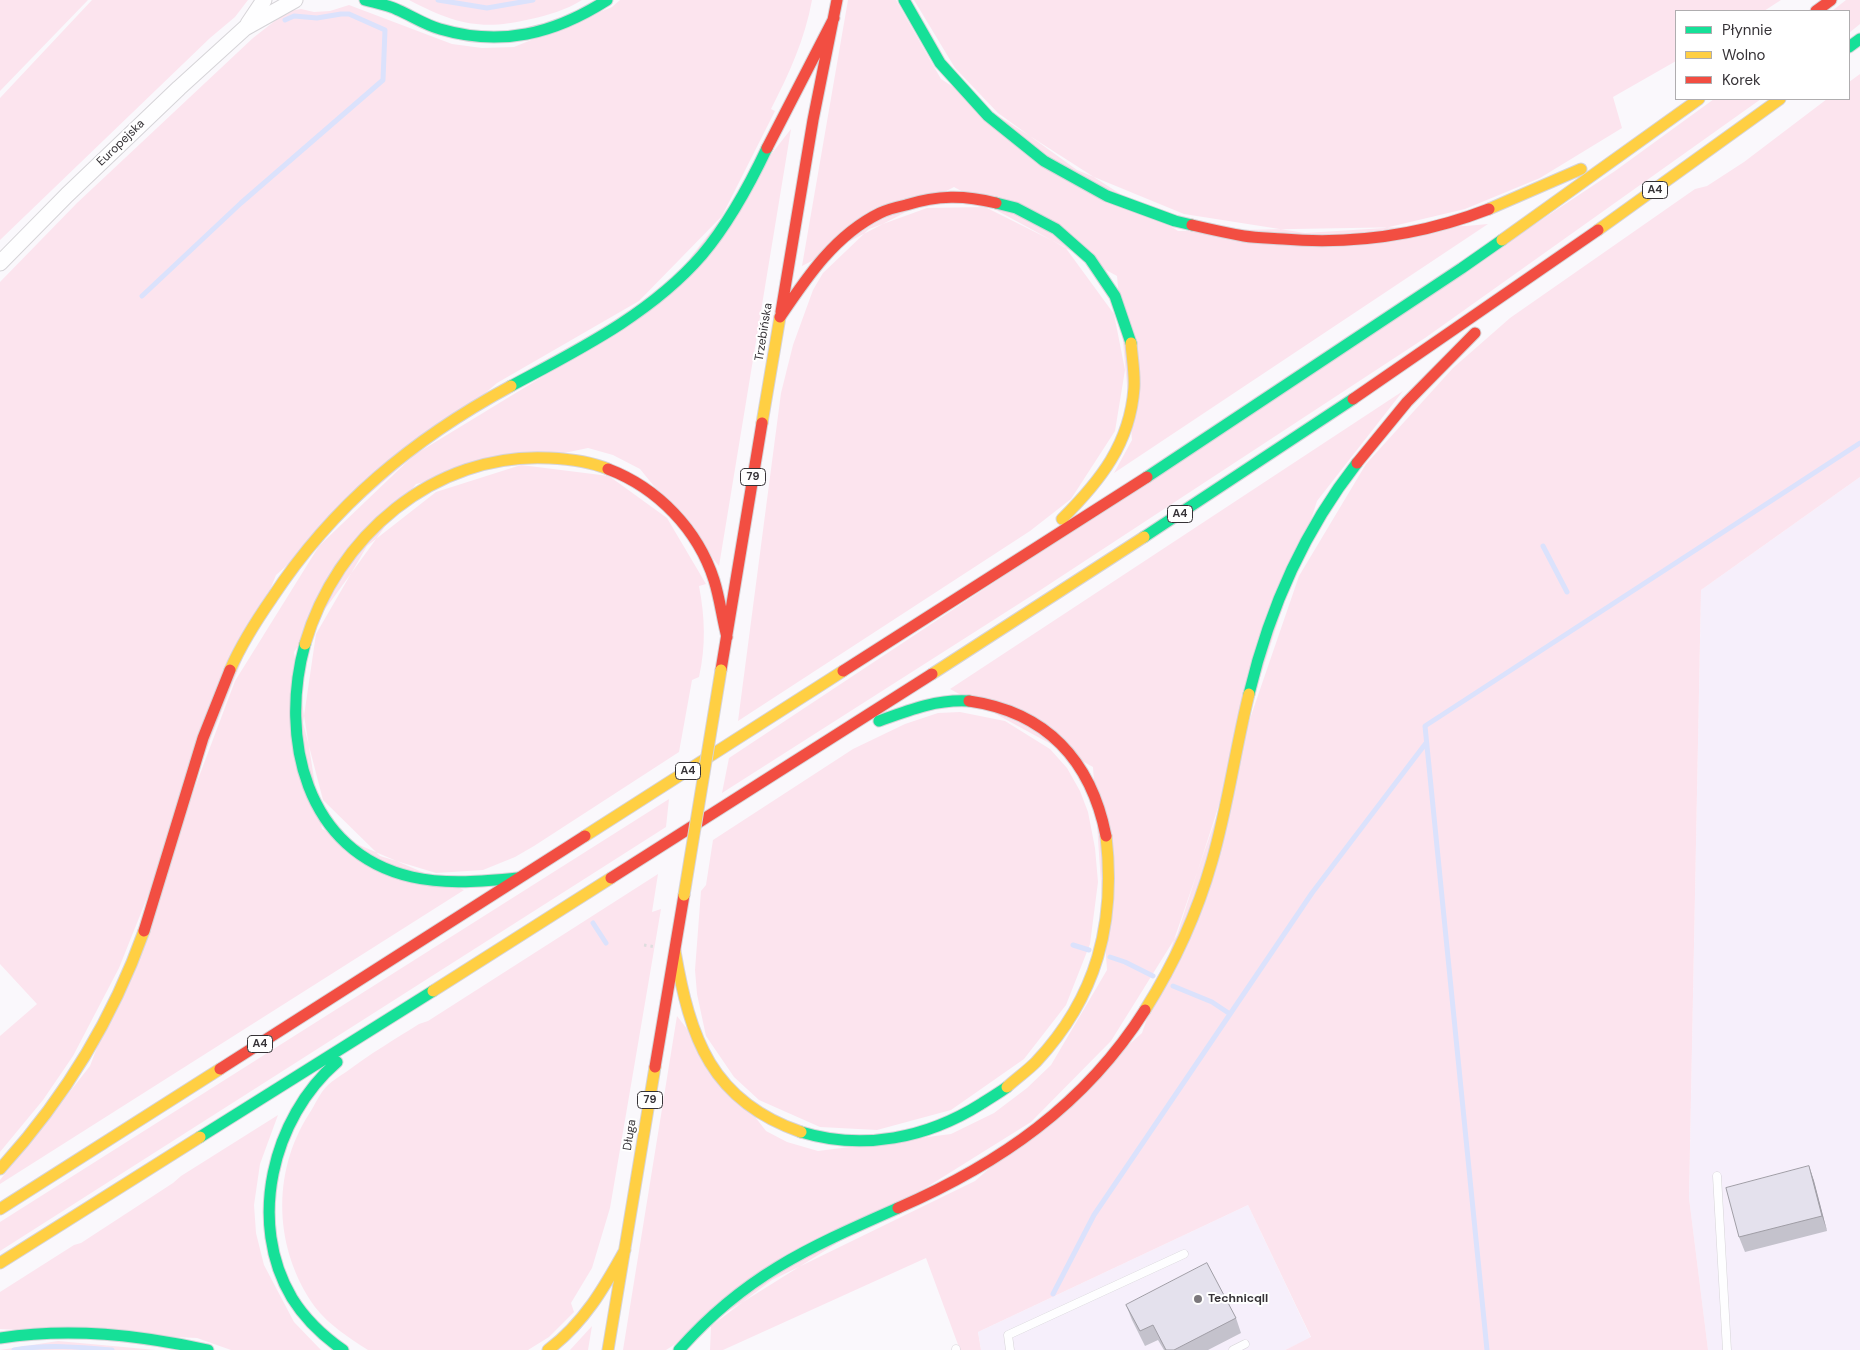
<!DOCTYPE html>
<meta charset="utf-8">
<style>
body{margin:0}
#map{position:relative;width:1860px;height:1350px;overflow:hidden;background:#faf8fc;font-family:"DM Sans",sans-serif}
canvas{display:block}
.legend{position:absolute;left:1675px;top:10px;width:175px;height:90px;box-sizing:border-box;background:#fff;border:1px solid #afadaf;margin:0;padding:6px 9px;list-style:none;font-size:15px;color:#363337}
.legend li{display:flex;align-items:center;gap:10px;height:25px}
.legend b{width:25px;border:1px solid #afadaf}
</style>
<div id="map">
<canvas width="1860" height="1350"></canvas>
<ul class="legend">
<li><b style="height:6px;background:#16e098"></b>Płynnie</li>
<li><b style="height:6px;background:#ffcf43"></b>Wolno</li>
<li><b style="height:6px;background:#f24e42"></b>Korek</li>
</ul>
</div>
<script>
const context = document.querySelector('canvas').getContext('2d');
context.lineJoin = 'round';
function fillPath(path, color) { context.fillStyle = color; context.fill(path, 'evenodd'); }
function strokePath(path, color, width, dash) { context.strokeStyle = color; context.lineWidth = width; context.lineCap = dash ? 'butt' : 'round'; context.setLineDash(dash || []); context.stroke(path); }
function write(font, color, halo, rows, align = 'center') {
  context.font = font + ' "DM Sans",sans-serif'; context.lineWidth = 4; context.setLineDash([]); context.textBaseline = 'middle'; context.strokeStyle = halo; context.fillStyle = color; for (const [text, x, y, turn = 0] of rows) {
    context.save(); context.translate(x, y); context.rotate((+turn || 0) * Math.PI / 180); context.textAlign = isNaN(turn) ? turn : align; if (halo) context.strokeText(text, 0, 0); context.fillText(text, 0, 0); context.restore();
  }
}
fillPath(new Path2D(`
 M1860,477V1350H1708L1689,1198L1701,590Z
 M1248,1205L1311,1338L1285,1350H981L978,1332Z`), '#f6effb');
fillPath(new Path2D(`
 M0,0H88L0,91Z
 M92,0H248L235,17L210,38L0,240V98Z
 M409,0H582C566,10 549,15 531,19C481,31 455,24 409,0Z
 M620,0H812C805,39 789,74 771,109L775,111L722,216L639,301L497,383L276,575L119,968L73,1056L43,1100L0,1152V1036L37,1004L0,964V282L77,203L253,38L276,20L289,11L301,9L314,12L330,11L349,5L452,44L482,48L514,47L612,7Z
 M848,0H896L941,79L1178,231L1466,226L1488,224L1114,473L1132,440L1117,276L954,187L802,266Z
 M914,0H1781L1764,11H1676V61L1613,97L1622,128L1540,178L1465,209L1385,228L1305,233L1184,214L1077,170L998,113L955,68Z
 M1846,0H1860V24L1849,33V11H1832Z
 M1860,74V477L1701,590L1689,1198L1708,1350H1285L1311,1337L1248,1205L978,1332L981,1350H960L926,1258L723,1350H710L711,1326L772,1280L975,1181L1142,1033L1299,576L1366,464L1453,368L1510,318L1695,189L1707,186L1744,162L1827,99H1849V82Z
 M1714,99H1761L1425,338L1039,591L722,793L729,758L1615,171Z
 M791,129L719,566L640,469L613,455L588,448L416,484L294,652L322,829L464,890L0,1184V1180L90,1066L235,681L319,546L414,455L647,313Z
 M985,207L1065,247L1114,314L1125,370L1115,431L1071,499L1030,531L738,721L781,393L793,345L813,290L823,273L869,229L927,208Z
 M1403,391L1317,501L1177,935L1111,1041L1031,1122L666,1350H623L677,1016L766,1131L787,1142L818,1151L951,1134L994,1113L1027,1088L1051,1065L1107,970L1093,767L950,689Z
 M521,465L609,476L667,518L706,584L699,586C705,617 706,646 699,677L692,680L679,752L534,846L515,857L483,870L436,873L380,856L323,800L303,723L316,634L367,546L436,492Z
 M960,712L1005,721L1050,749L1067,768L1080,791L1088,812L1095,848L1098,882L1090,944L1066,1005L1024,1059L951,1110L877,1130L820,1127L759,1100L734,1077L706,1036L697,994L695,970L701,891L706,885L713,840L853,749L905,724L938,713Z
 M669,799L666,827L0,1251V1222Z
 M658,874L652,912L661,909L610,1208L592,1268L571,1303L574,1312L549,1337L528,1350H368C349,1338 329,1325 315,1307C274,1250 271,1173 309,1114C315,1105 320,1092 328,1085C333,1080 340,1076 346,1072C370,1054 395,1039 419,1024L428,1021Z
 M278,1115L260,1164L254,1205L256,1233L264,1265L294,1322L321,1350H231L197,1338L0,1329V1292L74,1245L81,1243L173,1183L181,1176Z
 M592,1326L588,1350H570Z
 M58,1341L156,1350H0Z`), '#fce4ee');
strokePath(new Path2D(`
 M438,0L487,8L533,0
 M142,296L241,203L383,80L385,30L349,14H341L317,18L294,16L285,20
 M1543,546L1567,592
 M593,923L606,943
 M1073,945L1089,950
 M1110,957L1125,962L1153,976
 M1173,986L1212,1002L1230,1014
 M1053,1294L1094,1215L1312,893L1426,743
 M14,1350C46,1344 80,1347 112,1350
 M1487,1350L1425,726L1860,443`), '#dbe2fc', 5);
const lane = new Path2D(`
 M1717,1176L1727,1350
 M956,1349V1350
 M1010,1350L1008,1335L1184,1254
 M1233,1350L1245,1344`);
const street = new Path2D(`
 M248,24L264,0
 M0,263L67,195L179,88L245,28L295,0`);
const fast = new Path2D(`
 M365,0C376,3 388,5 398,10C412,16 425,25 440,29C501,47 554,34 607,0
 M904,0L940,63L988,116L1044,161L1107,196L1175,221L1192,225
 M1849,47L1860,39
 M996,203L1016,208L1056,229L1090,259L1115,296L1131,343
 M511,386C578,350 651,314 702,255C729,223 749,186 767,148
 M1147,477L1462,268L1502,240
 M1144,537L1353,399
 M305,644C279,737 305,853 412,877C447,885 483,881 518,878
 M1249,694C1269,610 1303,532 1357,463
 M879,721C909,710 937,699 969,701
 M337,1062C272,1118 247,1223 292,1298C305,1319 323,1336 343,1350
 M801,1132C863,1151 927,1138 981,1104C990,1098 999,1093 1007,1087
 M200,1137L433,991
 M0,1338C71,1327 139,1335 208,1350
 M679,1350C745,1275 810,1247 898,1208`);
const slow = new Path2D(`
 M1489,209L1581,169
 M1598,230L1780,99
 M1502,240L1699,99
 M762,423L780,317
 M1062,519C1100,481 1130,444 1134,388C1135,373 1132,358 1131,343
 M305,644C336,537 434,452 549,458C569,459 589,461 608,469
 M230,670C241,645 256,621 272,598C333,505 413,439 511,386
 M932,674L1144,537
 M585,836L843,671
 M675,951C690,1038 711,1101 801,1132
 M433,991L611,878
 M1145,1010C1174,964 1197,914 1212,861C1228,806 1235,750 1249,694
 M1007,1087C1017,1078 1027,1071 1036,1062C1097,997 1116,923 1106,836
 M0,1169C64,1099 112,1021 144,931
 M0,1209L220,1069
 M0,1263L200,1137
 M548,1350C584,1323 604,1288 625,1250
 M608,1350L655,1067`);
const jam = new Path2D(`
 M1816,11L1831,0
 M767,148L834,18
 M1192,225C1209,229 1227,233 1244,236C1257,238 1270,238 1283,239C1355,245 1422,235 1489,209
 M781,312L813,120L837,0
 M780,317C807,277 835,235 880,213C888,209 897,207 906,205C938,195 964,195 996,203
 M1353,399L1598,230
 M1357,463L1407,402L1475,333
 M608,469C658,488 698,530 714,580C720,599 722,618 727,637
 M721,670L762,423
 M843,671L1147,477
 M969,701C1046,712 1091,760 1106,836
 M611,878L932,674
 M144,931L203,738L230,670
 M655,1067L684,895
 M220,1069L585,836
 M898,1208C999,1164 1085,1105 1145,1010`);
strokePath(lane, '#d6d4d8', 9);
strokePath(street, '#d6d4d8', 17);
strokePath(fast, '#d6d4d8', 13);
strokePath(slow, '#d6d4d8', 13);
strokePath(jam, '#d6d4d8', 13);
strokePath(new Path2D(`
 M644,945L656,947`), '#deddde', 3, [2.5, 4]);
strokePath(lane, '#fefeff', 8);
strokePath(street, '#fefeff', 15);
strokePath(fast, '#16e098', 11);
strokePath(slow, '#ffcf43', 11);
strokePath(jam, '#f24e42', 11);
const slowBridge = new Path2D(`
 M684,895L721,670`);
strokePath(slowBridge, '#d6d4d8', 13, []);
strokePath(slowBridge, '#ffcf43', 11);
fillPath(new Path2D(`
 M1809,1166L1814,1181L1827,1231L1745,1252L1739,1237Z
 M1126,1305L1236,1318L1241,1333L1208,1350H1164L1158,1340L1145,1346L1132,1320Z`), '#c4c2cc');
fillPath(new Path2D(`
 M1809,1166L1814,1181L1827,1231L1822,1216Z`), '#a09ea6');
const building = new Path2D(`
 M1809,1166L1822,1216L1739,1237L1726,1188Z
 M1207,1263L1236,1318L1174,1350H1166L1153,1325L1140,1331L1126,1305Z`);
fillPath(building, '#e4e1ed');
strokePath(building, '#a09ea6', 1);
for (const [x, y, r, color] of [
 [1198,1299,5,"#7b787c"]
]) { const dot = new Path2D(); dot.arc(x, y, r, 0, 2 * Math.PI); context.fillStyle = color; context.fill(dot); strokePath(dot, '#fff', 2); }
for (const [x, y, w] of [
 [1655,190,25],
 [753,477,25],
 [1180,514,25],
 [688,771,25],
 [260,1044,25],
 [650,1100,25]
]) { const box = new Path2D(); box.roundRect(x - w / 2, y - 8.5, w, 17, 4); context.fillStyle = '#fff'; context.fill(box); strokePath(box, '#363337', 1); }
write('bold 11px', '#363337', null, [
 ["A4",1655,190],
 ["79",753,477],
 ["A4",1180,514],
 ["A4",688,771],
 ["A4",260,1044],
 ["79",650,1100]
]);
write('12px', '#363337', '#fff', [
 ["Europejska",121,143,-44],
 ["Trzebińska",764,332,-81],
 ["Długa",630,1135,-81]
]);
write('bold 12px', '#363337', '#fff', [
 ["Technicqll",1208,1299]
], 'left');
</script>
